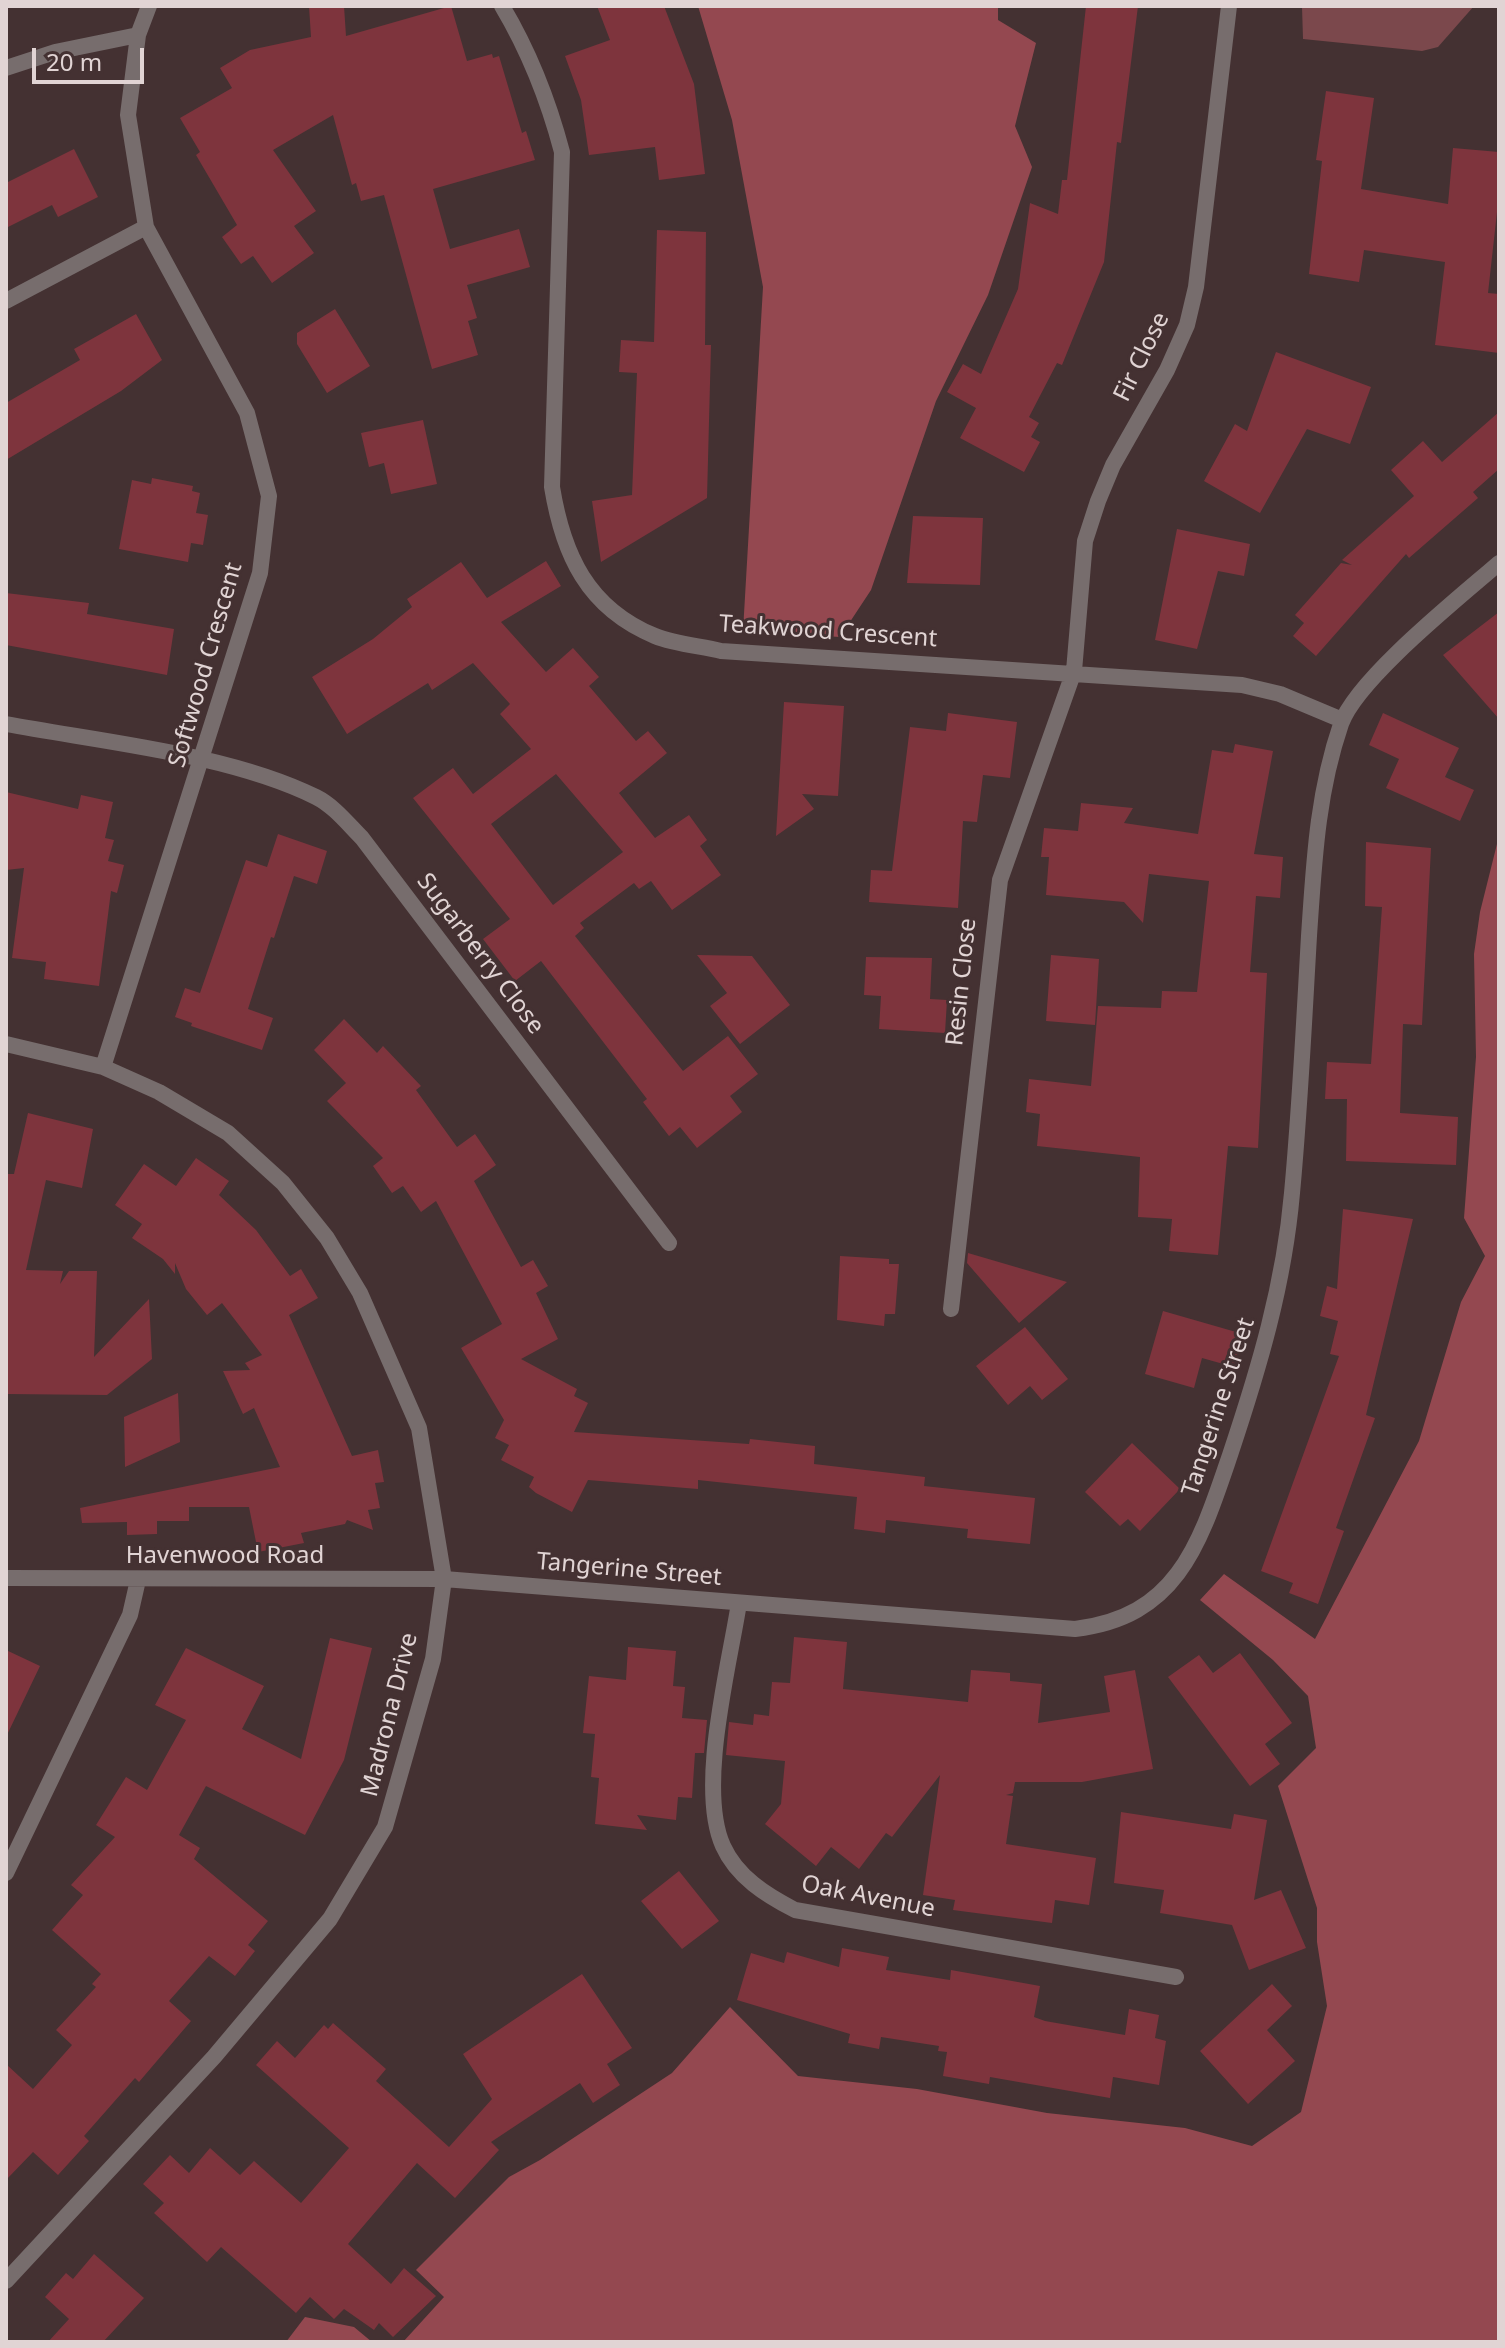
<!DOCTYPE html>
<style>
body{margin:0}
#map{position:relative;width:1505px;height:2348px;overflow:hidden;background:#443132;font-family:"Noto Sans",sans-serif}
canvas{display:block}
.frame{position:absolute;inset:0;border:8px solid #e1d4d4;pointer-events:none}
.scale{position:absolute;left:32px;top:48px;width:112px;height:36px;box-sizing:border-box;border:4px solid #e1d4d4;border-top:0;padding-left:10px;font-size:24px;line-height:28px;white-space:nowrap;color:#e1d4d4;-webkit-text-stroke:6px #443132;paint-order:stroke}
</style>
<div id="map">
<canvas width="1505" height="2348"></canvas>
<div class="frame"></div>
<div class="scale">20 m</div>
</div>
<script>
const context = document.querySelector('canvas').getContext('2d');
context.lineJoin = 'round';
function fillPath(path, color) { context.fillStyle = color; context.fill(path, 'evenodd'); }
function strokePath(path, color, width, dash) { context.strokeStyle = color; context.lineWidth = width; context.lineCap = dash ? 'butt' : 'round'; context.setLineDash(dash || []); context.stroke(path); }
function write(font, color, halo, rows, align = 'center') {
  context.font = font + ' "Noto Sans",sans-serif'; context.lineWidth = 6; context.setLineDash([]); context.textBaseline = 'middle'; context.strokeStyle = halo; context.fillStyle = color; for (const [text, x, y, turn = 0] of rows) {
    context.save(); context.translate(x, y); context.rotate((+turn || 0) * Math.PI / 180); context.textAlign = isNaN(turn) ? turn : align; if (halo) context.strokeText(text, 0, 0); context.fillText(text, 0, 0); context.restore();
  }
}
fillPath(new Path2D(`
 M1302,6H1474L1438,47L1422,51L1303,39Z`), '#7b484c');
fillPath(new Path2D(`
 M698,6H998V20L1036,43L1015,126L1032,167L988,295L936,401L871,590L840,637L743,631L763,287L732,120Z
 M1499,836V2342H403L444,2297L416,2270L509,2177L540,2160L672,2073L730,2007L798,2076L917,2089L1047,2113L1185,2128L1252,2146L1301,2112L1327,2006L1317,1942V1908L1278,1786L1316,1748L1308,1696L1273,1660L1200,1600L1224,1574L1315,1639L1419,1441L1461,1302L1485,1256L1464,1218L1476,1057L1474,954L1480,912Z
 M305,2317L354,2327L372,2342H286Z`), '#944850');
fillPath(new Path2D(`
 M309,6H344L346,36L451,6L467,61L492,54L493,58L499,56L522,133L526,131L535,160L433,189L450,249L519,229L530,267L467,285L477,318L468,321L478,355L432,369L384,195L361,201L356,183L352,185L333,115L273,150L316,211L294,226L314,253L272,283L253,256L241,264L222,237L237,225L196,155L200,152L180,118L232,88L220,68L250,50L311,37Z
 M597,6H664L694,84L705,174L659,180L655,147L589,155L581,100L565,56L610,40Z
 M1086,6H1138L1121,143L1117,142L1104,262L1062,365L1057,363L1029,417L1039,423L1031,437L1040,442L1024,472L960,438L976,408L947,392L963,364L981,374L1018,289L1030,203L1058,214L1062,180H1067Z
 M1326,91L1374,98L1361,189L1448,204L1453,148L1499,152V194L1488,293L1499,294V353L1435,345L1445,262L1364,250L1359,282L1309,274L1322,161L1316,160Z
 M74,149L98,197L58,217L52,205L6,228V183Z
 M657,230L706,232L705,345H711L707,498L601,562L592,501L632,495L637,373L619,372L621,340L654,342Z
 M335,309L370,366L327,393L297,344V333Z
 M136,314L162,360L121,391L6,460V403L80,360L74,349Z
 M1276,352L1371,387L1350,444L1307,429L1260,513L1204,481L1235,424L1247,431Z
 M1499,412V469L1473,492L1478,498L1409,558L1406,554L1316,656L1293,636L1304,623L1295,615L1341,563L1352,565L1342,560L1414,496L1391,470L1423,441L1442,462Z
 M423,420L437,484L391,494L384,463L369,467L361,433Z
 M152,478L193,486L192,491L200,493L196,513L208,515L203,545L191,543L188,562L119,549L132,480L151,484Z
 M913,516L983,518L980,585L907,583Z
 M1177,529L1250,544L1244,576L1218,571L1197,649L1155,640Z
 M546,561L561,586L501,622L546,672L573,648L599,677L589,686L636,741L648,731L667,753L619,793L655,838L689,815L707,840L700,846L721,875L672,910L651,881L639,889L634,883L580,923L584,928L575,936L683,1071L728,1036L758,1074L730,1096L742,1112L697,1148L680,1127L669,1136L643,1102L647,1099L541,961L515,981L483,939L510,919L413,798L453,768L473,794L531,749L500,714L510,704L473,663L432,690L428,683L347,734L312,677L373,639L412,607L407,599L461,562L487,598ZM556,774L623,852L553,905L491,824Z
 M6,593L89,603L87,614L174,629L167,675L6,645Z
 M1499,612V719L1443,655Z
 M784,702L844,706L838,796L802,794L814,809L776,836Z
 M948,713L1017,722L1010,778L983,775L977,822L963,821L958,908L869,902L871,870L892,871L910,727L946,731Z
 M1383,713L1459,748L1445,777L1474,790L1460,821L1386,788L1399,759L1369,745Z
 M1235,744L1273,751L1254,854L1283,857L1280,898L1256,896L1250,972L1267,973L1258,1148L1228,1146L1218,1255L1169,1251L1172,1219L1138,1217L1140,1157L1037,1146L1040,1114L1026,1112L1029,1079L1091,1086L1098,1006L1161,1008L1162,991L1197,992L1209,881L1149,874L1143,923L1124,902L1046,895L1049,857H1041L1044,828L1078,831L1081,803L1133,808L1124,823L1198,834L1212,750L1233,753Z
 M6,792L78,809L81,795L113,802L105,838L114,840L108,861L124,865L117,893L111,891L99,986L44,979L46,962L12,958L24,868L6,870Z
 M278,834L327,851L317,884L294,876L274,938L271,937L248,1009L273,1018L262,1050L191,1026L192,1023L175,1017L185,988L200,993L246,860L267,867Z
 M1366,842L1431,848L1422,1025L1403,1024L1400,1113L1458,1117L1456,1165L1346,1161L1347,1099H1325L1327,1062L1371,1064L1382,907L1365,906Z
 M697,955L752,956L790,1005L740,1044L710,1006L727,993Z
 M1051,955L1099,959L1095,1025L1046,1021Z
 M866,957L932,958L930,999L947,1000L945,1033L879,1029L881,996L864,995Z
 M344,1019L377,1053L383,1046L421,1086L416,1090L457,1147L475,1134L496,1165L474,1181L521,1267L533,1260L548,1286L536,1293L558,1339L521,1359L577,1389L574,1396L588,1403L574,1432L749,1444L750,1439L815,1446L814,1464L925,1477L924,1486L1035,1498L1030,1544L967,1538L968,1529L886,1520L885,1533L854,1529L857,1497L698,1480V1489L588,1480L572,1512L536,1493L529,1487L534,1477L501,1460L509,1445L495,1438L504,1420L461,1348L502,1324L436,1201L421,1212L403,1186L392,1193L373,1166L383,1158L327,1101L346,1083L314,1050Z
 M28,1113L93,1129L82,1188L46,1180L26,1270L63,1271L60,1284L69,1271H97L94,1357L149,1299L152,1359L107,1395L6,1394V1174H14Z
 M196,1158L229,1181L219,1195L256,1230L290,1276L301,1269L318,1298L289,1315L352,1456L378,1450L384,1482L375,1483L380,1508L368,1510L373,1530L347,1520L345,1524L301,1533L304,1543L258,1552L249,1507H189V1521H157V1534L127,1535V1522L82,1523L80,1508L280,1467L254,1408L243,1414L223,1371L250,1370L245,1363L262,1355L222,1303L207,1315L186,1289L175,1263V1274L163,1259L132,1238L142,1224L115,1205L144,1164L176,1186Z
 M1343,1209L1413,1219L1366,1415L1375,1418L1336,1528L1344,1531L1318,1604L1289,1593L1293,1583L1261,1571L1339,1356L1330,1354L1338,1321L1320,1316L1327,1286L1337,1289Z
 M968,1253L1067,1282L1019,1323L967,1263Z
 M840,1256L889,1259V1264H899L895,1314H885L884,1326L837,1320Z
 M1163,1311L1243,1334L1234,1367L1202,1358L1194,1388L1145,1374Z
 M1025,1327L1068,1379L1042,1400L1030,1386L1008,1405L976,1366Z
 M178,1393L180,1442L125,1467L124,1417Z
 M1132,1443L1180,1489L1140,1531L1128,1519L1120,1526L1085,1492Z
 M794,1637L847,1642L843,1689L968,1702L971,1670L1010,1673V1681L1042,1684L1038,1723L1110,1712L1104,1676L1135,1670L1153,1769L1082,1782H1015L1013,1793L1006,1795L1013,1796L1006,1844L1096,1858L1089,1905L1055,1900L1052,1923L953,1910L955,1900L923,1895L940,1775L892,1837L886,1833L859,1869L831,1847L816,1866L765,1824L781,1804L785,1761L726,1755L729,1722L753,1725L754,1714L769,1716L772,1682L790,1683Z
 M330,1638L372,1648L344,1760L305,1835L206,1786L179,1835L200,1848L194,1859L268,1921L248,1945L255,1951L235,1976L209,1956L169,2001L191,2021L139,2082L135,2078L84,2136L89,2141L58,2175L33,2152L6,2180V2064L33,2089L72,2045L56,2030L96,1987L92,1984L101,1974L52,1930L83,1895L71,1885L115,1837L96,1825L126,1777L147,1790L186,1720L155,1705L186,1648L264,1686L242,1729L301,1759Z
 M628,1647L676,1651L673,1686L685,1687L682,1718L707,1720L704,1753H695L692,1798L678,1797L676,1820L637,1815L647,1830L595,1824L599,1778L591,1777L595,1734L583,1733L589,1676L626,1680Z
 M6,1650L40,1666L6,1737Z
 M1240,1653L1292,1723L1265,1744L1280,1764L1250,1786L1168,1677L1199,1655L1213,1673Z
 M1121,1812L1231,1829L1234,1814L1267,1820L1254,1900L1281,1890L1306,1948L1249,1970L1232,1925L1160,1913L1164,1890L1114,1883Z
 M679,1871L719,1921L682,1949L641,1901Z
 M842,1948L889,1957L886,1970L950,1980L951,1970L1040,1986L1034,2017L1045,2021L1125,2035L1129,2009L1159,2015L1155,2038L1166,2041L1159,2085L1113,2077L1110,2098L990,2077L989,2084L943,2076L947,2052L938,2051L939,2046L881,2037L879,2049L848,2043L850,2034L737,2000L751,1953L784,1963L787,1952L839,1967Z
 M582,1974L632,2048L607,2064L620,2085L593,2103L580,2083L491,2142L499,2150L455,2198L417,2163L348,2244L391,2284L404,2268L436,2296L393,2337L379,2323L374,2330L344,2309L334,2319L310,2297L296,2313L221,2247L207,2262L154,2213L164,2203L143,2184L170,2155L189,2173L210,2148L240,2175L254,2161L301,2203L349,2148L256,2065L277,2041L295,2058L324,2025L328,2029L333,2023L386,2069L376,2081L449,2147L492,2099L463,2054Z
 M1272,1984L1292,2006L1267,2030L1295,2061L1248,2104L1200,2051Z
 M94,2254L144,2298L103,2342H48L69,2319L45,2297L66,2273L73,2279Z`), '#7e343d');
strokePath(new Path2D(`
 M502,6C530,53 548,99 562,152L552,487C563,554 587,608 655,636C675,644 700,646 721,651L1242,685L1280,694L1342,720
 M6,68L55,52L138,35
 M6,301L146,227
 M6,724C103,742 229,754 316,797C334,806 348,824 362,838L669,1243
 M6,1044L103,1067L159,1092L228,1133L283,1183L327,1238L360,1293L419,1428L444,1579L433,1659L385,1827L330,1919L214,2057L6,2281
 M103,1067L260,573L269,496L247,413L146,227L128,115L138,35L149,6
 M951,1309L1000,880L1074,671L1085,541L1098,501L1113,465L1167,370L1187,325L1196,287L1229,6
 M6,1578L444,1579L1075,1629C1178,1617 1200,1543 1230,1455C1259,1368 1284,1285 1292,1193C1300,1108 1304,1022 1309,936C1314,863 1317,794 1341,724C1357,679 1460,597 1499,563
 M739,1603C729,1667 697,1788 723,1846C737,1877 766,1895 795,1910L1176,1977
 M6,1873L130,1615L138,1580`), '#776d6d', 16);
write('24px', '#e1d4d4', '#443132', [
 ["Fir Close",1142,357,-64],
 ["Teakwood Crescent",828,632,4],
 ["Softwood Crescent",206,665,-74],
 ["Sugarberry Close",480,954,53],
 ["Resin Close",962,982,-84],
 ["Tangerine Street",1219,1407,-72],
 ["Havenwood Road",225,1556],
 ["Tangerine Street",629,1570,5],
 ["Madrona Drive",390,1715,-76],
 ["Oak Avenue",868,1897,11]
]);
</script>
